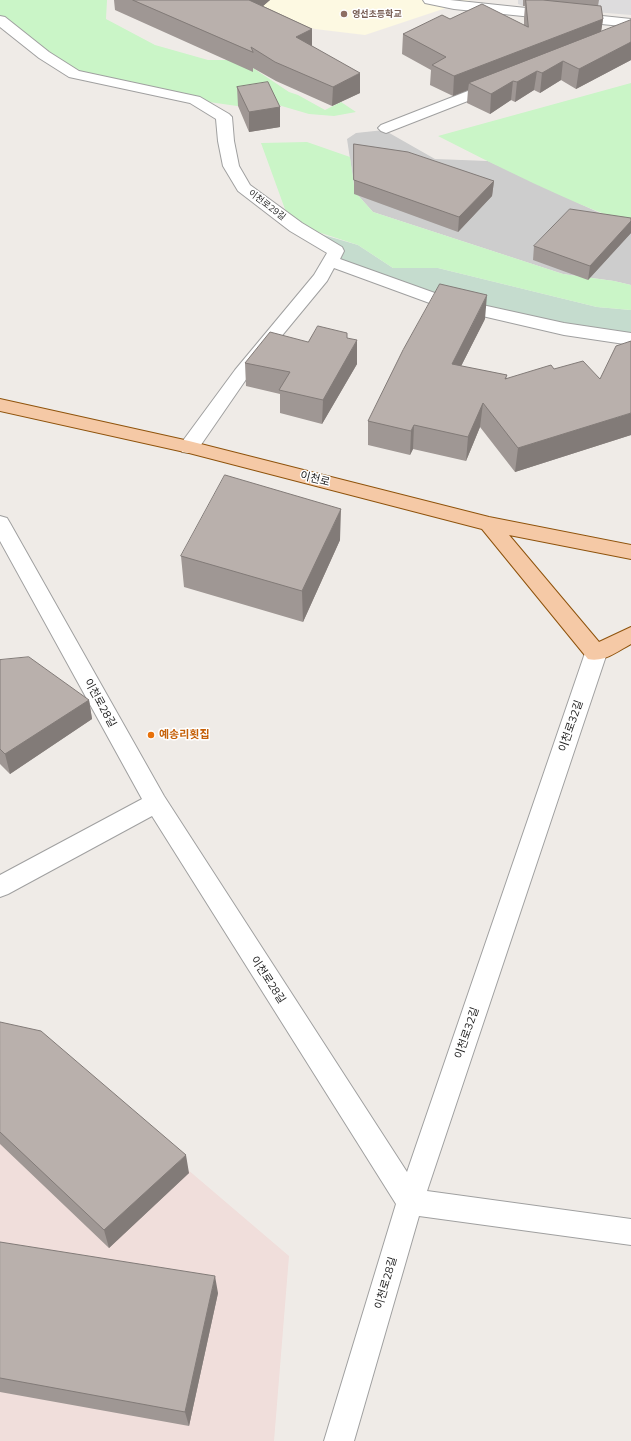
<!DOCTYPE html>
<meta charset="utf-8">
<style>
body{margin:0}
canvas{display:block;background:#efebe7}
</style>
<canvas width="631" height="1441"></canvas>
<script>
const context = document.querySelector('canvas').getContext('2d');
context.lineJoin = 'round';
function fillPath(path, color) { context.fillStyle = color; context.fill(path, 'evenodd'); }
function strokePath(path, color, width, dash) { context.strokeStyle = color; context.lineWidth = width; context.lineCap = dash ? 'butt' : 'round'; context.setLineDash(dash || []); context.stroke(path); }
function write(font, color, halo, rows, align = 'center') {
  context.font = font + ' Mulish,"Noto Sans KR",sans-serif'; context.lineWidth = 3; context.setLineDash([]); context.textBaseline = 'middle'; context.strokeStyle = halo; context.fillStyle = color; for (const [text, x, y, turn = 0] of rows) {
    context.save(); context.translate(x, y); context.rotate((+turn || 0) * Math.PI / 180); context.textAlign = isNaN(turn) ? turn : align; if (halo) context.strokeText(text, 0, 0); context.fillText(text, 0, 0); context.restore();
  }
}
fillPath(new Path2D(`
 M518,0H631V15L523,6L518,4Z`), '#dddcdd');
fillPath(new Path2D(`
 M205,0H470L365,35L315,29Z`), '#fdf9e2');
fillPath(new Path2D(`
 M384,130L435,159L488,161L602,214L631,224V285L614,281L563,274L373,212L355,192L347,139L356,133Z`), '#cdcdcd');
fillPath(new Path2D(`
 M0,1041L51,1053L289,1256L274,1441H0Z`), '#f0dedb');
fillPath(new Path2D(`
 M296,227L358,245L393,268H438L597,307L631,310V339L441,301L330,261L336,252Z`), '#c5dcce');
fillPath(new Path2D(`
 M0,0H107L106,19L155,45L208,60H241L289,92L298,95L325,110L341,102L356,112L334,116L309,114L268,102L237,106L195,100L74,74L0,20Z
 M631,83V224C564,200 501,168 438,136Z
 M307,142L350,157L355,192L373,212L563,274L614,281L631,285V310L597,307L438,268H393L358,245L290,223L261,143Z`), '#caf5c7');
const minor = new Path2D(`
 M423,0H450L631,19V27L454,9L425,3Z
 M0,16L5,17L49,52L79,71L200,97L229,114L232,117L234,141L239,166L250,185L302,223L342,247L344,251L340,259L446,297L564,323L631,333V345L564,335L435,305L334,268L327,281L247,378L196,452L189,453L182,452L180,447L182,442L235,370L314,275L327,253L290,231L238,191L223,166L218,141L216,119L190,103L69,77L39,58L0,27Z
 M496,80L501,82L504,85L501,88L391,131L386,133L381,131L378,128L381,125Z
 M0,516L7,518L10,523L164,796L407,1172L585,653L588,647L596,645L604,647L607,653L427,1191L631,1219V1245L419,1216L354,1441H324L396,1204L152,816L8,894L0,897V875L142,799L0,541Z`);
const major = new Path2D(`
 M0,399L189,441L489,517L631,545V559L509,535L599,642L631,627V644C618,651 603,663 588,659L482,529L189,453L0,411Z`);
strokePath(minor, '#a0a0a0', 2);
strokePath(major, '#8f530c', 2);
fillPath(minor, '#fff');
fillPath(major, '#f5c9a6');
fillPath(new Path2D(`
 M114,0H270L263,6L312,29V46L360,93L332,106L276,81L253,68V72L115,10Z
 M523,0H599L598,6L603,19L601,32L631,20V60L576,89L561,80L540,93L534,90L515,102L511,100L490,114L467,103L468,90L453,96L430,85L431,70L402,54L403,34L450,19L524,25V18L525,6H523Z
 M237,87L280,107V127L249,132L238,106Z
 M354,144L494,181L492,196L458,232L354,194Z
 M631,218V233L588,280L533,260L534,246Z
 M485,319L461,366L507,375L506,379L554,369L631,435L515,472L480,427L466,461L413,449L410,455L368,445V421Z
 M347,338L357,364L322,424L280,413V394L246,386L245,363L308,342Z
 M340,540L303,622L184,587L181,556Z
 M0,660L89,700L92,719L10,774L0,764Z
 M0,1022L189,1173L109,1248L0,1144Z
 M0,1242L218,1293L189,1426L0,1392Z`), '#9f9794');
fillPath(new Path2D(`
 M248,0H270L248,19Z
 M603,19L600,38L469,83L468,90L453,96L454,76Z
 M312,29V48L296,37Z
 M631,42V60L576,89L579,69Z
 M563,61L561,80L540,93L542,73Z
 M537,71L534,90L515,102L517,82Z
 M360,73V93L332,106L333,87Z
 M513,81L511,100L490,114L491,94Z
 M280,107V127L249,132V112Z
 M494,181L492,196L458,232L459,217Z
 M631,221V233L588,280L590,266Z
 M487,295L485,319L450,388L452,364Z
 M357,340V364L322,424L323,400Z
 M483,403L480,427L466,461L468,437Z
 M631,413V435L515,472L518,448Z
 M414,425L413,449L410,455L411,431Z
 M341,509L340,540L303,622L302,591Z
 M89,700L92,719L10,774L5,754Z
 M186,1155L189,1173L109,1248L104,1230Z
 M215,1276L218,1293L189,1426L185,1412Z`), '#827b78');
const building = new Path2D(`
 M133,0H249L312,29L296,37L360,73L333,87L275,62L251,47L253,52Z
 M526,0H543L601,6L603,19L454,76L432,65L446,57L403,34L442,15L450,19L482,4L528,27Z
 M631,20V42L579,69L563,61L542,73L537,71L517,82L513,81L491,94L469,83Z
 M268,82L280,107L249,112L237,87Z
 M354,144L408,152L494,181L459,217L354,180Z
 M570,209L631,218V221L590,266L534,246Z
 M440,284L487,295L452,364L507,375L505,379L551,365L554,369L583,361L600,379L616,346L631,341V413L518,448L483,403L468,437L414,425L411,431L368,421L403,350Z
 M318,326L347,333V338L357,340L323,400L279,390L290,372L245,363L270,332L308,342Z
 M225,475L341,509L302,591L181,556Z
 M29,657L89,700L5,754L0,749V660Z
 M0,1022L41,1031L186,1155L104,1230L0,1132Z
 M0,1242L215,1276L185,1412L0,1378Z`);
fillPath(building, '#b9b0ac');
strokePath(building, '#827b78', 1);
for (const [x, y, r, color] of [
 [344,14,4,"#8d6e63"],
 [151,735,4,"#e8710a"]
]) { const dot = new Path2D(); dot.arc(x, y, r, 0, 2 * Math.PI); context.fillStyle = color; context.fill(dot); strokePath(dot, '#fff', 1.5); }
write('bold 9px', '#785e54', '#fff', [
 ["영선초등학교",352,14]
], 'left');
write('9px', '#1f1f1f', '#fff', [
 ["이천로29길",267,205,37]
]);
write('11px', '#1f1f1f', '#fff', [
 ["이천로",315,479,14],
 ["이천로28길",100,703,61],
 ["이천로32길",571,726,-71],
 ["이천로28길",268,980,57],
 ["이천로32길",467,1033,-71],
 ["이천로28길",386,1283,-74]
]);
write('bold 11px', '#c56008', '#fff', [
 ["예송리횟집",159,735]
], 'left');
</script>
